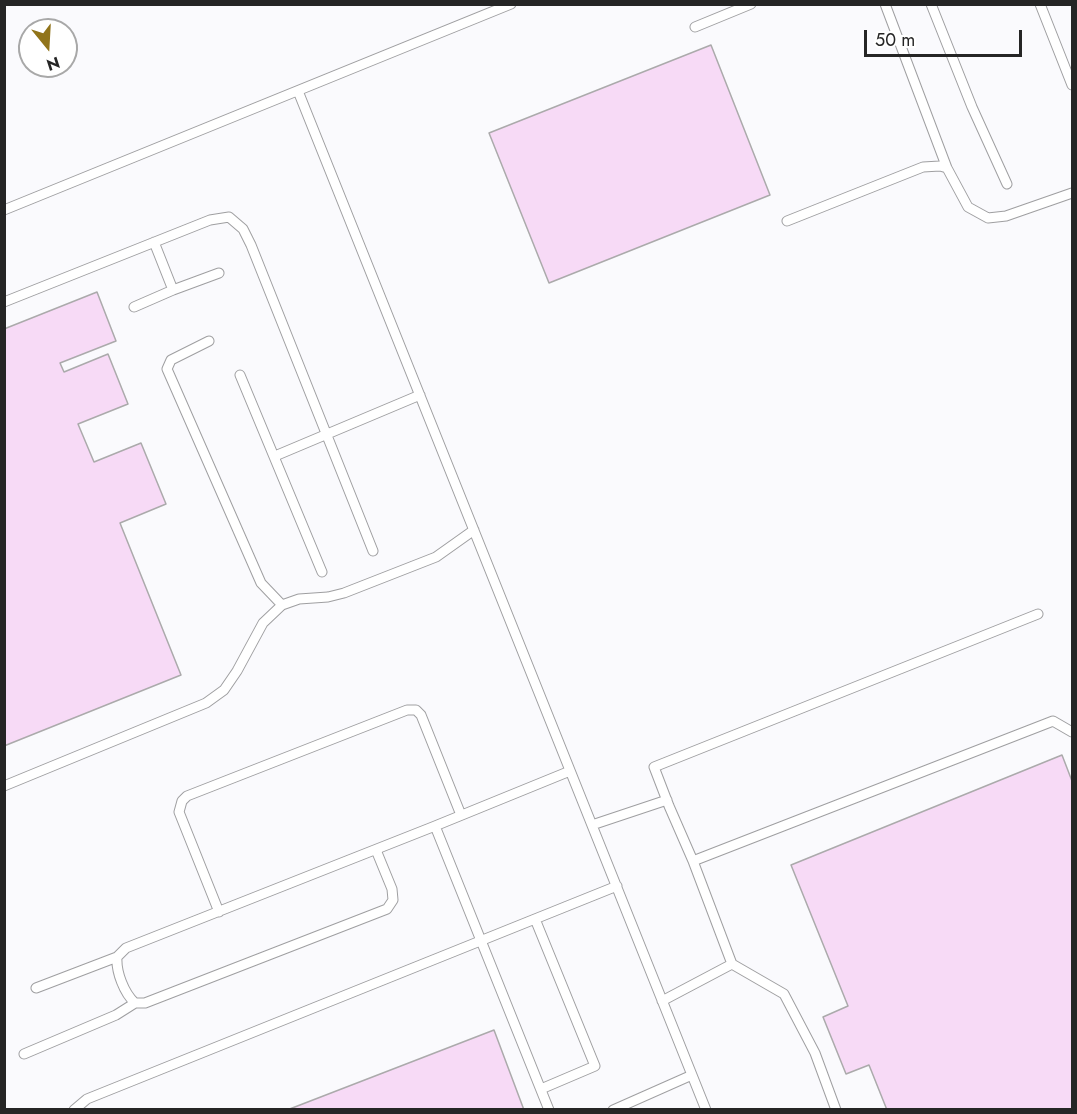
<!DOCTYPE html>
<style>
body{margin:0}
#map{position:relative;width:1077px;height:1114px;overflow:hidden;background:#fafafd;font-family:Jost,sans-serif}
canvas{display:block}
.frame{position:absolute;inset:0;border:6px solid #252525;pointer-events:none}
.north{position:absolute;left:18px;top:18px;width:60px;height:60px;box-sizing:border-box;background:#fff;border:2px solid #a8a8a8;border-radius:50%;rotate:162deg;font-size:16px;font-weight:700;line-height:24px;text-align:center;color:#252525}
.north::after{content:'';display:block;margin:auto;width:21px;height:27px;background:#91741a;clip-path:polygon(50% 0,100% 100%,50% 72%,0 100%)}
.scale{position:absolute;left:864px;top:30px;width:158px;height:27px;box-sizing:border-box;border:3px solid #252525;border-top:0;padding-left:8px;font-size:18px;line-height:21px;white-space:nowrap;color:#252525;-webkit-text-stroke:4px #fff;paint-order:stroke}
</style>
<div id="map">
<canvas width="1077" height="1114"></canvas>
<div class="frame"></div>
<div class="north">N</div>
<div class="scale">50 m</div>
</div>
<script>
const context = document.querySelector('canvas').getContext('2d');
context.lineJoin = 'round';
function fillPath(path, color) { context.fillStyle = color; context.fill(path, 'evenodd'); }
function strokePath(path, color, width, dash) { context.strokeStyle = color; context.lineWidth = width; context.lineCap = dash ? 'butt' : 'round'; context.setLineDash(dash || []); context.stroke(path); }
const building = new Path2D(`
 M711,45L770,195L549,283L489,133Z
 M97,292L116,341L60,363L64,372L108,354L128,404L78,424L94,462L141,443L166,504L120,523L181,675L4,746V329Z
 M1062,755L1072,781V1110H887L869,1065L846,1074L823,1017L848,1006L791,865Z
 M494,1030L524,1110H287Z`);
fillPath(building, '#f7daf6');
strokePath(building, '#abaaab', 1.5);
const lane = new Path2D(`
 M885,4L947,168
 M931,4L972,107L1007,184
 M1040,4L1072,85
 M695,27L751,4
 M298,91L706,1110
 M4,210L511,4
 M787,221L923,167L940,166L947,168L968,207L988,218L1006,216L1072,193
 M154,242L173,290
 M4,302L210,220L229,217L243,229L251,245L373,551
 M134,307L173,290L219,273
 M209,341L171,360L167,369L261,583L282,605
 M240,375L322,572
 M275,456L420,395
 M1038,614L654,767L669,806L693,861L1053,721L1072,732
 M4,786L206,703L224,690L237,671L263,623L282,605L299,599L328,597L344,593L436,557L474,530
 M592,825L667,800
 M376,850L392,889L393,900L387,909L145,1003H135C124,993 116,972 117,957L126,948L435,826
 M693,861L732,964L784,994L815,1053L836,1110
 M219,912L179,812L182,801L187,796L407,710H416L421,715L461,815
 M535,919L595,1066L541,1089
 M36,988L117,957
 M662,1001L732,964
 M24,1054L116,1015L135,1003
 M74,1110L87,1099L617,886
 M549,1110L435,826L570,771
 M613,1110L692,1075`);
strokePath(lane, '#9f9fa1', 11);
strokePath(lane, '#fff', 9);
</script>
